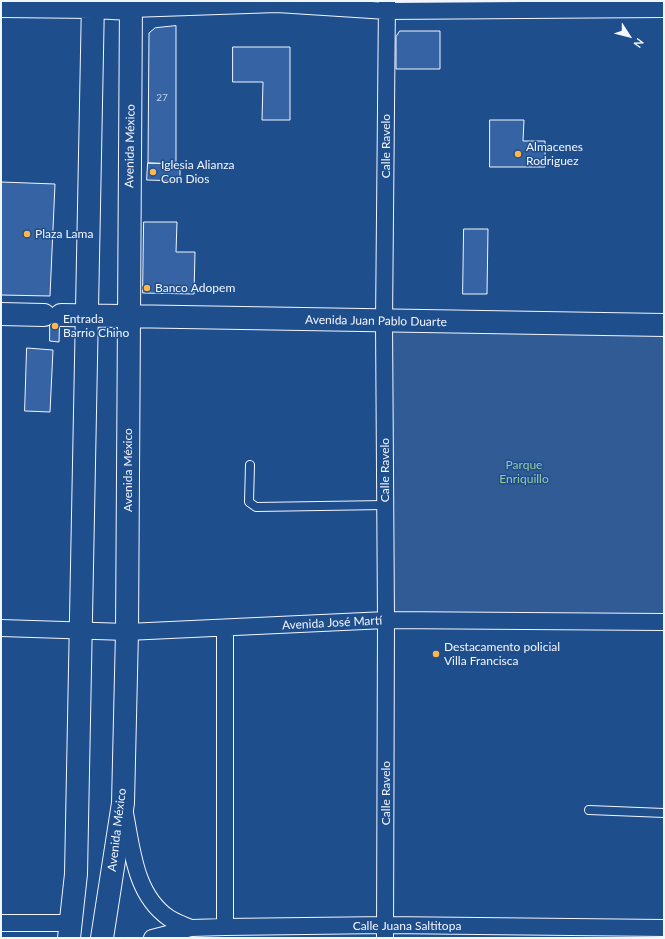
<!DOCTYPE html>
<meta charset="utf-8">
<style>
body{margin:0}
#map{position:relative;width:665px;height:939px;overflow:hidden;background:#1f4e8c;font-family:Lato,sans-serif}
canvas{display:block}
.frame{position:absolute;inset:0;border:2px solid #f2f6ff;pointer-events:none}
.north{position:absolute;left:609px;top:16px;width:40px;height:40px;-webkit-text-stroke:3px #1f4e8c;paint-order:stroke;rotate:126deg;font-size:11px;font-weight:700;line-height:16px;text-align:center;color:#f2f6ff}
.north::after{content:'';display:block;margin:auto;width:14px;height:18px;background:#f2f6ff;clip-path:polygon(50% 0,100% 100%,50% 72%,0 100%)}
</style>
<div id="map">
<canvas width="665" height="939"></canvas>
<div class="frame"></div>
<div class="north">N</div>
</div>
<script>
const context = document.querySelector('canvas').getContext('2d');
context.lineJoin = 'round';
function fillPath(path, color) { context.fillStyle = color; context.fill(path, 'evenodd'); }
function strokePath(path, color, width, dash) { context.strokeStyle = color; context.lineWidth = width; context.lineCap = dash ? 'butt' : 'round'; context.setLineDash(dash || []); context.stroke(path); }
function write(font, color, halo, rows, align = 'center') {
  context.font = font + ' Lato,sans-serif'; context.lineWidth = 3; context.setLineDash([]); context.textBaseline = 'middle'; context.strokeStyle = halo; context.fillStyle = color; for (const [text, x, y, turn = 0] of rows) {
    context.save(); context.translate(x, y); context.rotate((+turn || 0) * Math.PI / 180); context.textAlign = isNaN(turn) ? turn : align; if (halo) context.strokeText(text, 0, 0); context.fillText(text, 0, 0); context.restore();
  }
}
const built = new Path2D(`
 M384,322L664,325V622L386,620Z`);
fillPath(built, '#305b95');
strokePath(built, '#a8bbd7', 1);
const building = new Path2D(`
 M176,26V164L148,163L149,33L155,28Z
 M400,31H440V69H396V37Z
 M233,47H290V120H262L263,82H233Z
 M490,120H524L523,141H545V167H490Z
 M148,163L180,164V181L147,180Z
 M1,182L55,184L50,296L1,295Z
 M144,222H177L176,252H195L194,294L143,293Z
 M464,229H488L487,294H463Z
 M50,310L60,311L59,342L50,341Z
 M27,348L53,350L50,412L25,411Z`);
fillPath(building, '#3563a3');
strokePath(building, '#f2f6ff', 1);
const service = new Path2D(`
 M250,465L249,502L256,507L385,505
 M589,810L664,813`);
const minor = new Path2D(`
 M131,9L277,4L387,11L664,9
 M1,628L127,632L386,620L664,622
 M225,628V927
 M125,813C132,849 135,895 169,918C175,922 184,925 191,928
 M1,923H72
 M152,938L191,928L225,927L386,925L664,928
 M385,938L386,620L384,322L387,1`);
const secondary = new Path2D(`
 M1,6L93,7L131,9
 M1,314L44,315
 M61,315L664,325
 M69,938L76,874L93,1
 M102,938L123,803L127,632L131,1`);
strokePath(service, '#f2f6ff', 10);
strokePath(minor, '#f2f6ff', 18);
strokePath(secondary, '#f2f6ff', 24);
strokePath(service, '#1f4e8c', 8);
strokePath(minor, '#1f4e8c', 16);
strokePath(secondary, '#1f4e8c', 22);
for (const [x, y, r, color] of [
 [518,154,4,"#ffb74d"],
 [153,172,4,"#ffb74d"],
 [27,234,4,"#ffb74d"],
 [147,288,4,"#ffb74d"],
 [55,326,4,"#ffb74d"],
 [436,654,4,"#ffb74d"]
]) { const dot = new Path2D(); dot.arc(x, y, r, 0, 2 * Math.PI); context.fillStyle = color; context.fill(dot); strokePath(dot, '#1f4e8c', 1.5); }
write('10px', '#c3d1e8', null, [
 ["27",162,98]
]);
write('12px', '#f2f6ff', '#1f4e8c', [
 ["Avenida México",130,146,-89],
 ["Calle Ravelo",386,146,-90],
 ["Avenida Juan Pablo Duarte",376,321,1],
 ["Avenida México",128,470,-90],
 ["Calle Ravelo",385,470,-90],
 ["Avenida José Martí",332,623,-3],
 ["Calle Ravelo",386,793,-90],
 ["Avenida México",117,830,-83],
 ["Calle Juana Saltitopa",407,926]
]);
write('12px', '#f2f6ff', '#1f4e8c', [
 ["Almacenes",526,147],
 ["Rodriguez",526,161],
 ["Iglesia Alianza",161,165],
 ["Con Dios",161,179],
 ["Plaza Lama",35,234],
 ["Banco Adopem",155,288],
 ["Entrada",63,319],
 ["Barrio Chino",63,333],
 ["Destacamento policial",444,647],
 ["Villa Francisca",444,661]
], 'left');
write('12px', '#97c8a6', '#1f4e8c', [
 ["Parque",524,465],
 ["Enriquillo",524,479]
]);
</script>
